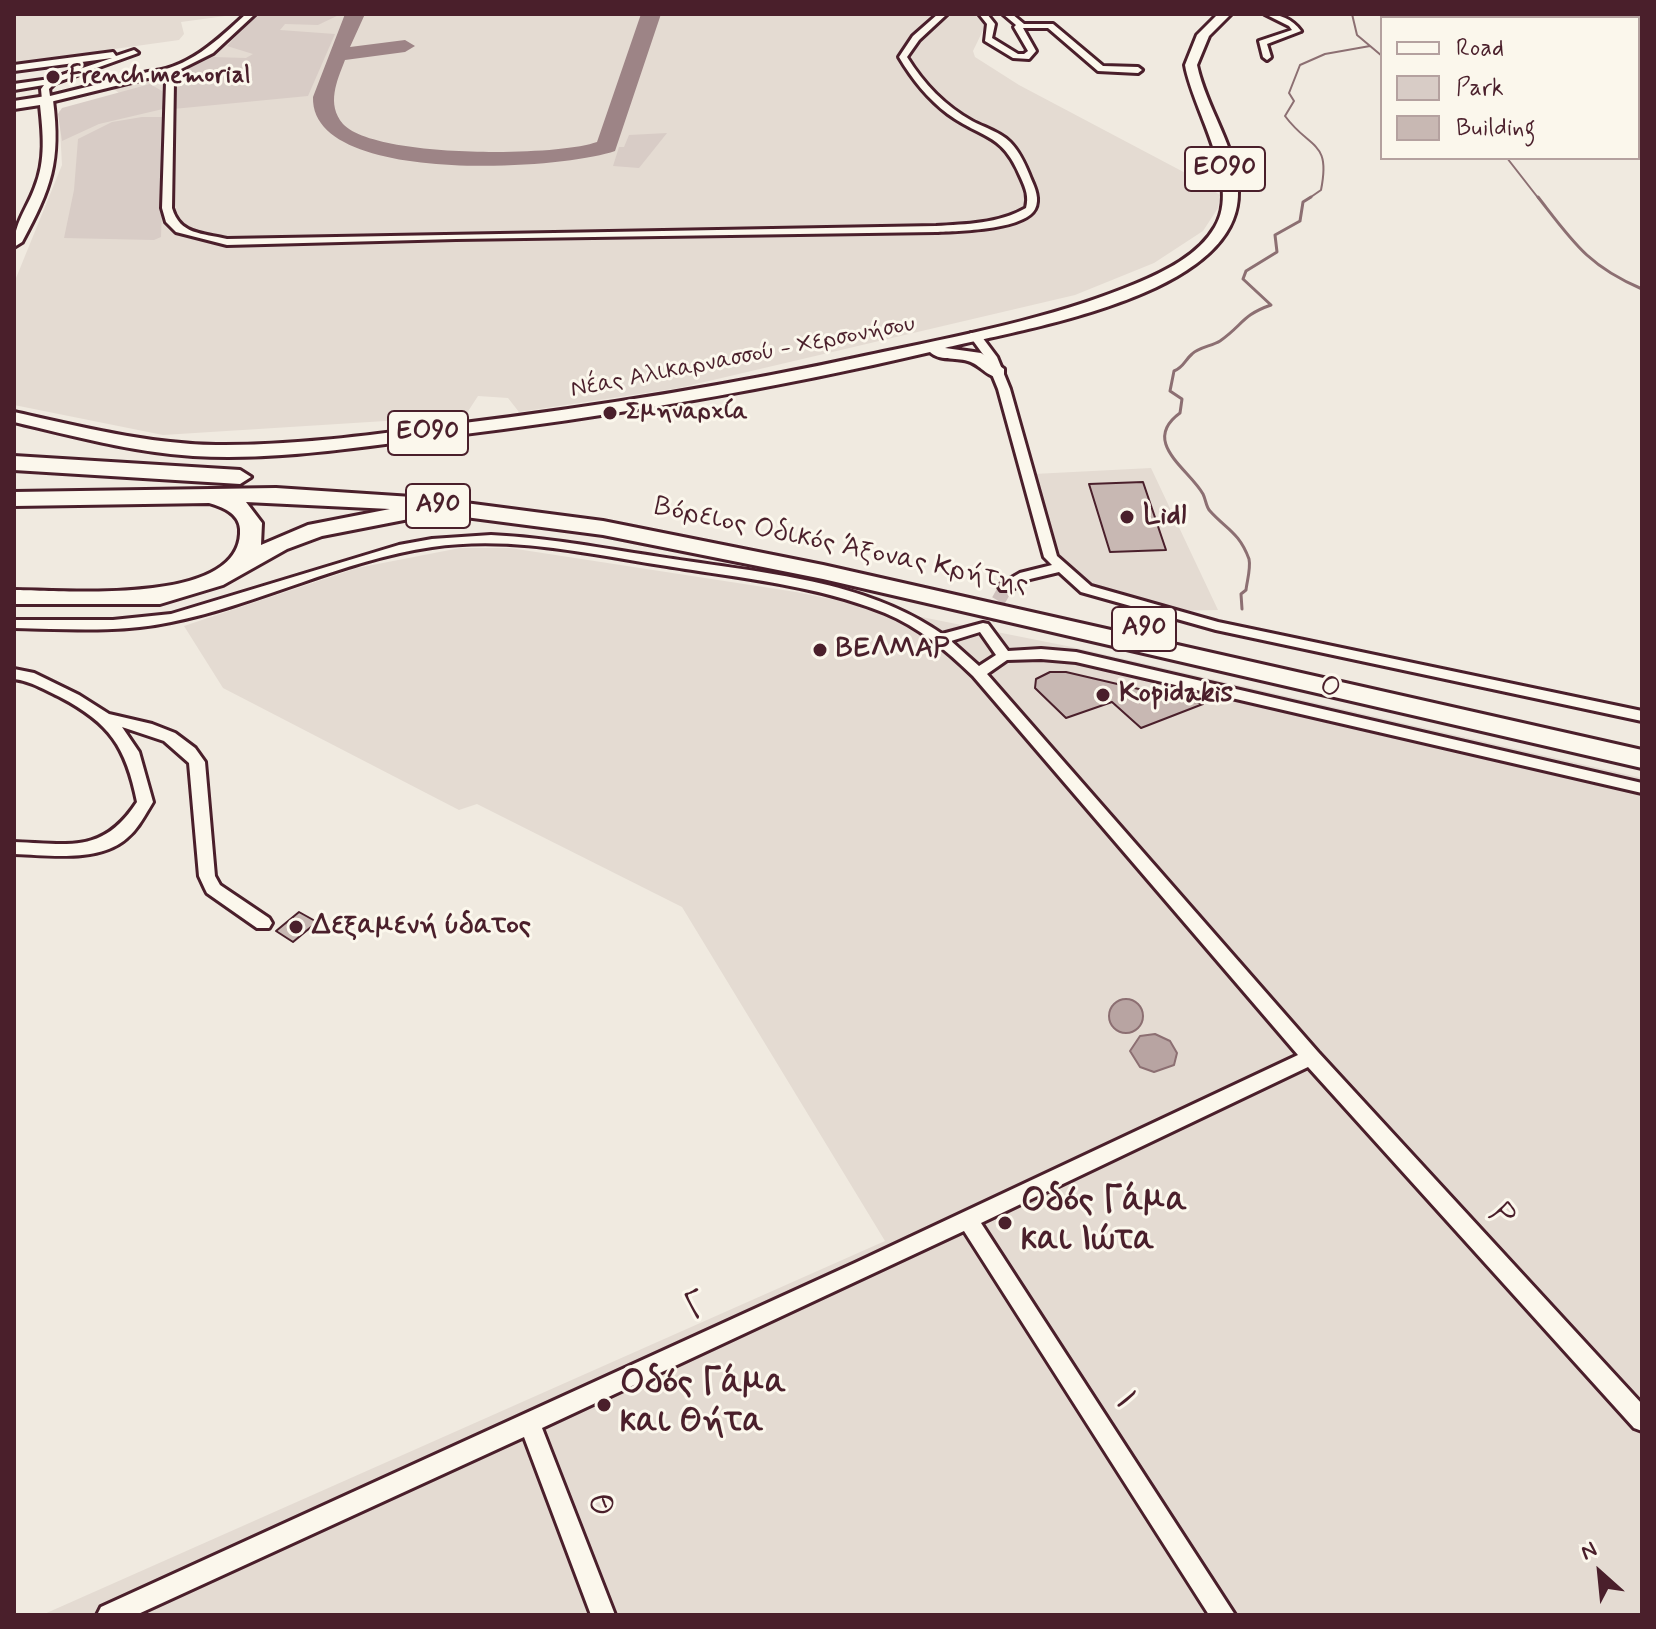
<!DOCTYPE html>
<meta charset="utf-8">
<style>
body{margin:0}
#map{position:relative;width:1656px;height:1629px;overflow:hidden;background:#f0eae0;font-family:Mynerve,sans-serif}
canvas{display:block}
.frame{position:absolute;inset:0;border:16px solid #4a1f2b;pointer-events:none}
.legend{position:absolute;left:1380px;top:16px;width:260px;height:144px;box-sizing:border-box;background:#fbf7ec;border:2px solid #b4a19f;margin:0;padding:10px 14px;list-style:none;font-size:24px;color:#4a1f2b}
.legend li{display:flex;align-items:center;gap:16px;height:40px}
.legend b{width:40px;border:2px solid #b4a19f}
.north{position:absolute;left:1560px;top:1533px;width:80px;height:80px;-webkit-text-stroke:6px #fbf7ec;paint-order:stroke;rotate:333deg;font-size:22px;font-weight:700;line-height:32px;text-align:center;color:#4a1f2b}
.north::after{content:'';display:block;margin:auto;width:28px;height:36px;background:#4a1f2b;clip-path:polygon(50% 0,100% 100%,50% 72%,0 100%)}
</style>
<div id="map">
<canvas width="1656" height="1629"></canvas>
<div class="frame"></div>
<ul class="legend">
<li><b style="height:10px;background:#fbf7ec"></b>Road</li>
<li><b style="height:22px;background:#d8ccc6"></b>Park</li>
<li><b style="height:22px;background:#c8b8b3"></b>Building</li>
</ul>
<div class="north">N</div>
</div>
<script>
const context = document.querySelector('canvas').getContext('2d');
context.lineJoin = 'round';
function fillPath(path, color) { context.fillStyle = color; context.fill(path, 'evenodd'); }
function strokePath(path, color, width, dash) { context.strokeStyle = color; context.lineWidth = width; context.lineCap = dash ? 'butt' : 'round'; context.setLineDash(dash || []); context.stroke(path); }
function write(font, color, halo, rows, align = 'center') {
  context.font = font + ' Mynerve,sans-serif'; context.lineWidth = 6; context.setLineDash([]); context.textBaseline = 'middle'; context.strokeStyle = halo; context.fillStyle = color; for (const [text, x, y, turn = 0] of rows) {
    context.save(); context.translate(x, y); context.rotate((+turn || 0) * Math.PI / 180); context.textAlign = isNaN(turn) ? turn : align; if (halo) context.strokeText(text, 0, 0); context.fillText(text, 0, 0); context.restore();
  }
}
fillPath(new Path2D(`
 M14,14H240L181,22L184,34L179,40L14,63Z
 M247,14H980L987,22L973,51L975,57L1019,85L1193,177L1220,195L1218,208L1203,231L1154,263L1075,295L679,388L519,412L508,398L478,396L465,416L163,435L14,405V283L62,165L59,111L120,94L109,85L188,59Z
 M1151,468L1218,610L1173,611L1099,590L1053,551L1034,474Z
 M460,548H510L796,592L1072,647L1642,778V1615H42L885,1241L682,907L477,804L459,810L223,688L184,626L357,568Z`), '#e4dbd2');
fillPath(new Path2D(`
 M258,14H341L318,25L285,24L280,30L335,34L308,96L173,109L177,74L213,57L246,58L253,54L227,46Z
 M150,84L162,91L163,109L99,124L62,141L58,114L62,108Z
 M142,117H165L161,237L154,240L64,238L74,190L78,139L112,122Z
 M667,133L639,168L613,166L619,147H624L629,135Z`), '#d8ccc6');
const water = new Path2D(`
 M1109 1016a17 17 0 1 1 34 0a17 17 0 1 1-34 0Z
 M1155,1034L1170,1041L1177,1053L1174,1065L1154,1072L1140,1067L1130,1051L1140,1036Z`);
fillPath(water, '#b8a4a2');
strokePath(water, '#8c6f72', 2);
strokePath(new Path2D(`
 M1352,14L1357,35L1382,56
 M1507,158L1539,199
 M1308,199L1321,190C1331,140 1310,150 1285,116L1294,101L1289,93L1300,65L1325,54L1370,46`), '#8c6f72', 2);
strokePath(new Path2D(`
 M1538,197C1573,242 1588,266 1642,289
 M1242,609L1241,594L1246,590C1247,581 1251,568 1249,559C1239,532 1226,529 1210,511C1206,507 1206,500 1203,494C1189,469 1140,442 1180,413L1182,399L1170,391L1174,371C1184,367 1184,361 1192,354C1199,347 1212,346 1220,341C1243,325 1242,315 1271,305L1243,279L1246,271L1277,252L1275,235L1300,221L1303,202L1311,197`), '#8c6f72', 3);
fillPath(new Path2D(`
 M345,14H365L350,47L405,40L415,46L405,52L345,60C337,81 326,104 343,124C374,158 555,157 597,142L641,14H661L615,151C561,170 310,186 313,97Z`), '#9d8486');
const building = new Path2D(`
 M1143,482L1166,550L1110,552L1089,484Z
 M1050,672H1066L1203,704L1141,728L1112,702L1066,718L1035,688L1036,679Z
 M299,912L317,922L293,942L276,931Z`);
fillPath(building, '#c8b8b3');
strokePath(building, '#4a1f2b', 2);
strokePath(new Path2D(`
 M988,619L1006,587`), '#cfc1bc', 14, [14, 7]);
const street = new Path2D(`
 M246,14H255L213,53L169,75L174,82L172,208C180,235 202,233 227,239L936,226C967,224 998,224 1026,208C1029,197 1026,189 1021,178C1002,132 984,140 948,114C928,99 912,79 899,57L913,36L938,14H947L919,40L907,57C923,83 945,106 972,121C985,128 1000,132 1010,142C1020,152 1026,166 1031,179C1035,188 1040,199 1035,209C1024,230 958,231 936,232L456,239L227,245L176,232L166,222L162,208L166,82L162,78H148L46,103L42,100L41,89L44,85L14,90V84L50,79L112,58L14,71V65L113,52L116,56L134,50L138,53L55,83L49,89L50,96L148,72C187,70 219,39 246,14Z
 M979,14H987L995,24L992,38L1018,54H1024L1028,51L1014,27L1016,25L1003,14H1012L1024,24H1053L1103,66L1138,67L1142,70L1138,73L1098,71L1048,28H1023L1036,51L1029,59L1013,58L985,41L987,24Z
 M1265,14C1280,14 1292,19 1301,31L1267,44L1271,57L1267,60L1263,57L1259,41L1292,30L1289,26Z
 M971,333H979L997,357L1010,389L1057,556L1091,586L1218,622L1642,711V721L1216,630L1081,592L1059,572L1030,579L1011,590H1001L999,587L1001,584L1020,573L1052,565L1044,557L998,389L985,357L969,335Z
 M491,535C552,538 612,550 673,559C763,573 865,580 942,634L983,623L988,624L1008,651L1041,649L1076,652L1642,783V793L1076,662L1041,659L1007,660L987,674L1318,1052L1642,1404V1431L1634,1428L1308,1067L981,1223L1235,1615H1209L964,1231L542,1428L615,1615H591L524,1437L136,1615H97L101,1607L855,1263L1298,1055L973,676C947,651 919,627 885,613C816,585 740,578 667,566C589,554 511,535 432,547C342,560 260,604 171,622C120,633 66,629 14,628V620H113L171,614L399,545L432,539ZM980,632L996,655L979,666L951,641Z
 M14,669L34,673L79,695L109,714L152,724L175,733L195,748L205,762L215,876L220,885L269,918L272,923L269,928H257L207,893L205,889L199,876L189,763L164,741L122,727L139,752L153,802C145,815 138,829 127,838C99,863 48,855 14,854V842C70,844 103,854 137,802C126,747 110,723 60,697C45,690 31,681 14,679Z`);
const primary = new Path2D(`
 M1218,14H1231L1209,36L1197,65C1206,108 1237,148 1238,192C1240,296 1022,329 945,348L981,353L1004,369V377C988,380 982,365 968,361C955,357 939,361 930,352C769,390 605,417 440,437C359,447 275,461 193,456C132,452 73,436 14,422V412C81,427 148,444 216,445C296,446 377,434 456,424C595,407 732,385 869,355C958,336 1051,319 1135,284C1164,272 1199,255 1215,227C1242,183 1193,111 1185,65L1197,35Z
 M46,96L53,100C61,162 51,188 22,242L14,247C14,223 27,209 35,187C46,160 43,133 40,105L14,109V101Z`);
const highway = new Path2D(`
 M14,456L240,470L251,477L240,484L14,470Z
 M276,488L427,498L603,521L823,565L1642,750V768L823,579L603,535L427,512L410,511L409,519L322,536L287,549L223,585L160,604H14V590C62,590 244,607 240,529C239,513 222,507 209,503L14,506V492ZM246,502L390,509L308,525L261,545L262,523Z`);
strokePath(street, '#4a1f2b', 6);
strokePath(primary, '#4a1f2b', 6);
strokePath(highway, '#4a1f2b', 6);
fillPath(street, '#fbf7ec');
fillPath(primary, '#fbf7ec');
fillPath(highway, '#fbf7ec');
for (const [x, y, r, color] of [
 [53,77,8,"#4a1f2b"],
 [610,413,8,"#4a1f2b"],
 [1127,517,8,"#4a1f2b"],
 [820,650,8,"#4a1f2b"],
 [1103,695,8,"#4a1f2b"],
 [296,927,8,"#4a1f2b"],
 [1005,1223,8,"#4a1f2b"],
 [604,1405,8,"#4a1f2b"]
]) { const dot = new Path2D(); dot.arc(x, y, r, 0, 2 * Math.PI); context.fillStyle = color; context.fill(dot); strokePath(dot, '#fbf7ec', 3); }
write('bold 24px', '#4a1f2b', '#fbf7ec', [
 ["French memorial",69,77],
 ["Σμηναρχία",626,413]
], 'left');
write('24px', '#4a1f2b', '#fbf7ec', [
 ["Νέας Αλικαρνασσού - Χερσονήσου",743,358,-11]
]);
for (const [x, y, w] of [
 [1225,169,80],
 [428,433,80],
 [438,506,64],
 [1144,629,64]
]) { const box = new Path2D(); box.roundRect(x - w / 2, y - 22, w, 44, 6); context.fillStyle = '#fbf7ec'; context.fill(box); strokePath(box, '#4a1f2b', 2); }
write('bold 26px', '#4a1f2b', null, [
 ["ΕΟ90",1225,169],
 ["ΕΟ90",428,433],
 ["Α90",438,506],
 ["Α90",1144,629]
]);
write('bold 28px', '#4a1f2b', '#fbf7ec', [
 ["Lidl",1143,517],
 ["ΒΕΛΜΑΡ",836,650],
 ["Kopidakis",1119,695],
 ["Δεξαμενή ύδατος",312,927]
], 'left');
write('28px', '#4a1f2b', '#fbf7ec', [
 ["Βόρειος Οδικός Άξονας Κρήτης",841,547,12],
 ["Ο",1330,689,13]
]);
write('bold 34px', '#4a1f2b', '#fbf7ec', [
 ["Οδός Γάμα",1021,1203],
 ["και Ιώτα",1021,1242],
 ["Οδός Γάμα",620,1385],
 ["και Θήτα",620,1424]
], 'left');
write('34px', '#4a1f2b', '#fbf7ec', [
 ["Ρ",1500,1217,48],
 ["Γ",697,1308,-25],
 ["Ι",1123,1401,57],
 ["Θ",598,1506,69]
]);
</script>
